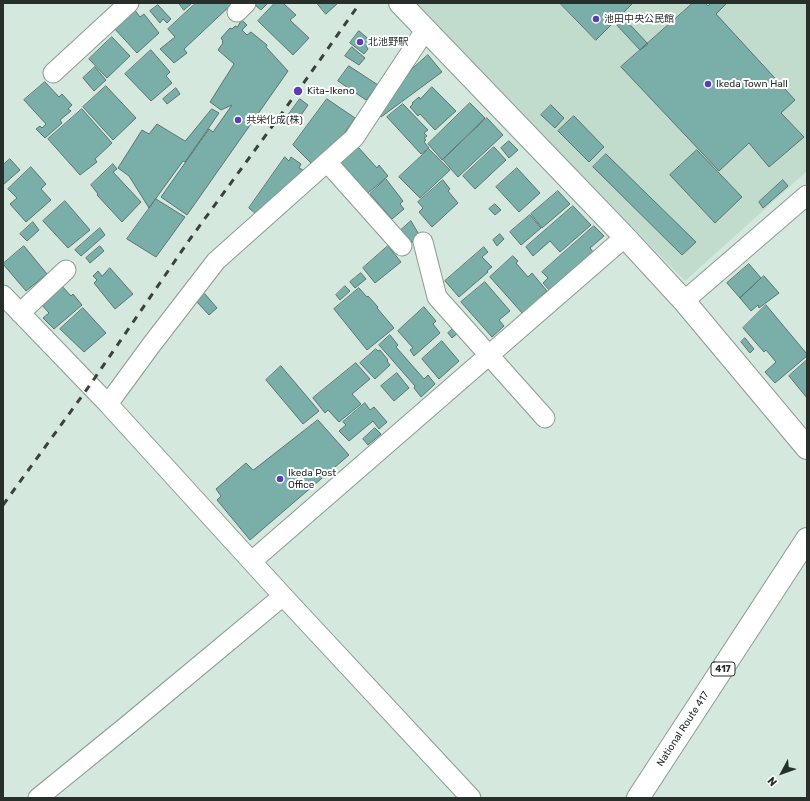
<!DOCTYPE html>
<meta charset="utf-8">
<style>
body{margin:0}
#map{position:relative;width:810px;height:801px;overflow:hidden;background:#d4e8dd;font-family:Rubik,sans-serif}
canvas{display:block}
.frame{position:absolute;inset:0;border:4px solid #282f2b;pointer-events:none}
.north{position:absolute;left:762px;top:753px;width:40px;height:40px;-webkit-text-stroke:3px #fff;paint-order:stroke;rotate:229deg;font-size:11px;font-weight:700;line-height:16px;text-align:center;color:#282f2b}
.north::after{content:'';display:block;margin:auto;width:14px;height:18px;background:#282f2b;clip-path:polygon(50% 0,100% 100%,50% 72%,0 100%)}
</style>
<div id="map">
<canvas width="810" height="801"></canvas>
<div class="frame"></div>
<div class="north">N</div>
</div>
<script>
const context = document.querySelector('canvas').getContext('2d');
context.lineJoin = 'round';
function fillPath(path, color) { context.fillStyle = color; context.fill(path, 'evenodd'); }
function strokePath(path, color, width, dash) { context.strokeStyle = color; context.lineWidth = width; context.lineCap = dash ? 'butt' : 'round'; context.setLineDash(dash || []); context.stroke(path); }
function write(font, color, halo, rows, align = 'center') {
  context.font = font + ' Rubik,"Noto Sans JP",sans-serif'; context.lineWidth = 4; context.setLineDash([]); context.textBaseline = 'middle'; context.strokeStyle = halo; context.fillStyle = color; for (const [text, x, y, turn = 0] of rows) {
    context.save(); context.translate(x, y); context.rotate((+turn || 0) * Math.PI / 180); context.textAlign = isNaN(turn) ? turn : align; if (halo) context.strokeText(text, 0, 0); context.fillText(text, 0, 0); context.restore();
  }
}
fillPath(new Path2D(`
 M414,3H807V171L685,281Z`), '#c1dccd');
const building = new Path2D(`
 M179,3H192L184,10Z
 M196,3H233L184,49L187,53L174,63L160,49L175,37L168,29Z
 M256,3H268L261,10L255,5Z
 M275,3H283L296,15L290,20L309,38L293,55L258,21Z
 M317,3H338L326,14Z
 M560,3H633L596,40Z
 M693,3H705L708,6L711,3H727L716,14L795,100L781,113L804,137L769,167L749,143L719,171L621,67Z
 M158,5L171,19L167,23L163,19L160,23L150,11Z
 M134,9L140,17L144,14L159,33L137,53L113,27Z
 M621,15L648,44L640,50L614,22Z
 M242,20L247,25L242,30L247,35L251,32L267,45L266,47L288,71L187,215L161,197L209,129L213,132L232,105L221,110L210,102L234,64L218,50L223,43L222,42L223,41L221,38L230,28L232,29L235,26L237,27Z
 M359,31L371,41L366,46L368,49L364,54L350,43Z
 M112,37L130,56L107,78L89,59Z
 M352,47L365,58L359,65L345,56Z
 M151,50L170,72L166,76L172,83L151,101L125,74Z
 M428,55L442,72L381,117L378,114L412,69Z
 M349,66L378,85L366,100L338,81Z
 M95,67L106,80L94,91L83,78Z
 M45,82L59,97L62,94L72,105L68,109L71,111L60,120L62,123L45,138L36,129L40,126L42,128L46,124L24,100Z
 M106,86L136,118L113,140L83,107Z
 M432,87L456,111L435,130L420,114L418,116L410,107L413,104L412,103L419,97L420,99Z
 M176,88L180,94L167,104L163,99Z
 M300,99L308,105L297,121L289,114Z
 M327,99L355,118L338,142L313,165L293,145Z
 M470,103L485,118L442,160L428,144Z
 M403,104L428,130L424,133L427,136L424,138L426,140L424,142L429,148L421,154L387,117Z
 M551,105L564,118L555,128L541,115Z
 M82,109L112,143L95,159L97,162L80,175L48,139Z
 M212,109L219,113L185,162L183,161L149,208L129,176L118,168L142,130L149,134L157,124L185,141Z
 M574,116L604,147L589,162L558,131Z
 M487,118L503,135L458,177L443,160Z
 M509,141L518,150L509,158L501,148Z
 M358,147L377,168L379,165L388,176L368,193L341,163Z
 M494,147L506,160L475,189L463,176Z
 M429,149L450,170L420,198L399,177Z
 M697,150L742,197L715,223L670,175Z
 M606,154L696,242L682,255L593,167Z
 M285,157L289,161L291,157L301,164L299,168L303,170L290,188L286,185L277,198L257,215L249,208Z
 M10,159L20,170L3,185V165Z
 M113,164L117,169L113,172L141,202L122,222L97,195L98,194L91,185Z
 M31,167L46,184L41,189L51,200L26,222L10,204L17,198L8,189Z
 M517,168L540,193L519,212L496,187Z
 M386,179L403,201L400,204L404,209L392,219L370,194Z
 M443,180L450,189L448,191L458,203L432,227L419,212L423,208L418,202Z
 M783,180L788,186L763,208L759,202Z
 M558,191L570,204L542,228L531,214Z
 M156,199L185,217L156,257L127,239Z
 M65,201L90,230L68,248L43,221Z
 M495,204L501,210L495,215L489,209Z
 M573,206L591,225L560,252L550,241L533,256L526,247Z
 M530,215L541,228L521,245L510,232Z
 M411,221L421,238L414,244L401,230Z
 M33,222L39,230L27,241L20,234Z
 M594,226L604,236L590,248L594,253L550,291L543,283L548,278L542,272Z
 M100,228L105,235L81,256L75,250Z
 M500,234L504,239L497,246L493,240Z
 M24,246L47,274L26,291L3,264Z
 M100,246L104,251L90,263L86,258Z
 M388,246L401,262L375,283L363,268Z
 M484,247L488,252L482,257L492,267L487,271L488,272L459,297L445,281Z
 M513,256L518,261L516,263L528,277L532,273L547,291L541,296L543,298L523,314L490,277Z
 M749,264L761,278L740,298L727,283Z
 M110,268L133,294L115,309L94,283L97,280L93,276L98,271L102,276Z
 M361,273L366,279L355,288L350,282Z
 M764,276L779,293L759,308L758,305L751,311L740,298Z
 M485,282L510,311L499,320L504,326L492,337L461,302Z
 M61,285L71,296L73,294L82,305L54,329L43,318L49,313L40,303Z
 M345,286L350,291L340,300L336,295Z
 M359,288L367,297L368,296L378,307L377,308L394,328L367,350L334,309Z
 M205,294L217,308L209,315L197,302Z
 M766,305L807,354V356L775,383L765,372L776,362L766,350L764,352L743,328Z
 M424,307L436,321L433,324L440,333L414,356L410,350L413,348L398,331Z
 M83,308L106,333L84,352L60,329Z
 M455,327L459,332L452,338L448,333Z
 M390,335L398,345L396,347L424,379L428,375L435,384L421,397L414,388L415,386L379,345Z
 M745,338L754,349L750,353L741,342Z
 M442,341L459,361L439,379L422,359Z
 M376,349L378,351L380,350L388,360L387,361L390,365L375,379L360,363Z
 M807,360V398L789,376Z
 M356,363L370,379L352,394L361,404L339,422L328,410L325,413L313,398Z
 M281,366L319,411L303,424L266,380Z
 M397,373L409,388L394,401L381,386Z
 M365,403L370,410L374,407L387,422L379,429L373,421L349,441L339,431L346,425L343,422Z
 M318,420L349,455L250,540L217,500L221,496L216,489L246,463L253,470Z
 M375,428L381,434L368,445L363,439Z`);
fillPath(building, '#79afa8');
strokePath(building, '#5d7370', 1);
const minor = new Path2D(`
 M237,12L246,3
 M53,73L129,3
 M327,162L402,246
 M423,242L437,297L545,418
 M3,295L108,404L283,596L471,798
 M684,301L807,195
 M20,313L66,270
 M108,404L152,344L216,261L354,138L426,29
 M252,561L625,237
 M38,798L129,724L283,596`);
const tertiary = new Path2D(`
 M400,3L625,237L684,301L807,448`);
const trunk = new Path2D(`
 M638,798L807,539`);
strokePath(minor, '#899c91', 21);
strokePath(tertiary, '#899c91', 24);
strokePath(trunk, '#899c91', 24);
strokePath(minor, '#fff', 19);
strokePath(tertiary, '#fff', 22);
strokePath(trunk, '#fff', 22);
strokePath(new Path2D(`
 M3,505L90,385L190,239L298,91L360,3`), '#3a423e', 3, [7, 7]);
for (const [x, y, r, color] of [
 [596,19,4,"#593fb7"],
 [360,42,4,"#593fb7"],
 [708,84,4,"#593fb7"],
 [298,91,5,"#593fb7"],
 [238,120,4,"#593fb7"],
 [280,479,4,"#593fb7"]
]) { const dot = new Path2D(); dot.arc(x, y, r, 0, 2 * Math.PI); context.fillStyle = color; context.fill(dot); strokePath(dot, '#fff', 1.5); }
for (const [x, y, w] of [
 [723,669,24]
]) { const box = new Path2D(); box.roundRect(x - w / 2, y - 7, w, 14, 3); context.fillStyle = '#fff'; context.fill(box); strokePath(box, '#282f2b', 1); }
write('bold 9px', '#282f2b', null, [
 ["417",723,669]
]);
write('10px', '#282f2b', '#fff', [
 ["池田中央公民館",604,19],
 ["北池野駅",368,42],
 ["Ikeda Town Hall",716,84],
 ["Kita-Ikeno",307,91],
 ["共栄化成(株)",246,120],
 ["Ikeda Post",288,473],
 ["Office",288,485]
], 'left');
write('10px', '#282f2b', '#fff', [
 ["National Route 417",683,729,-57]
]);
</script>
